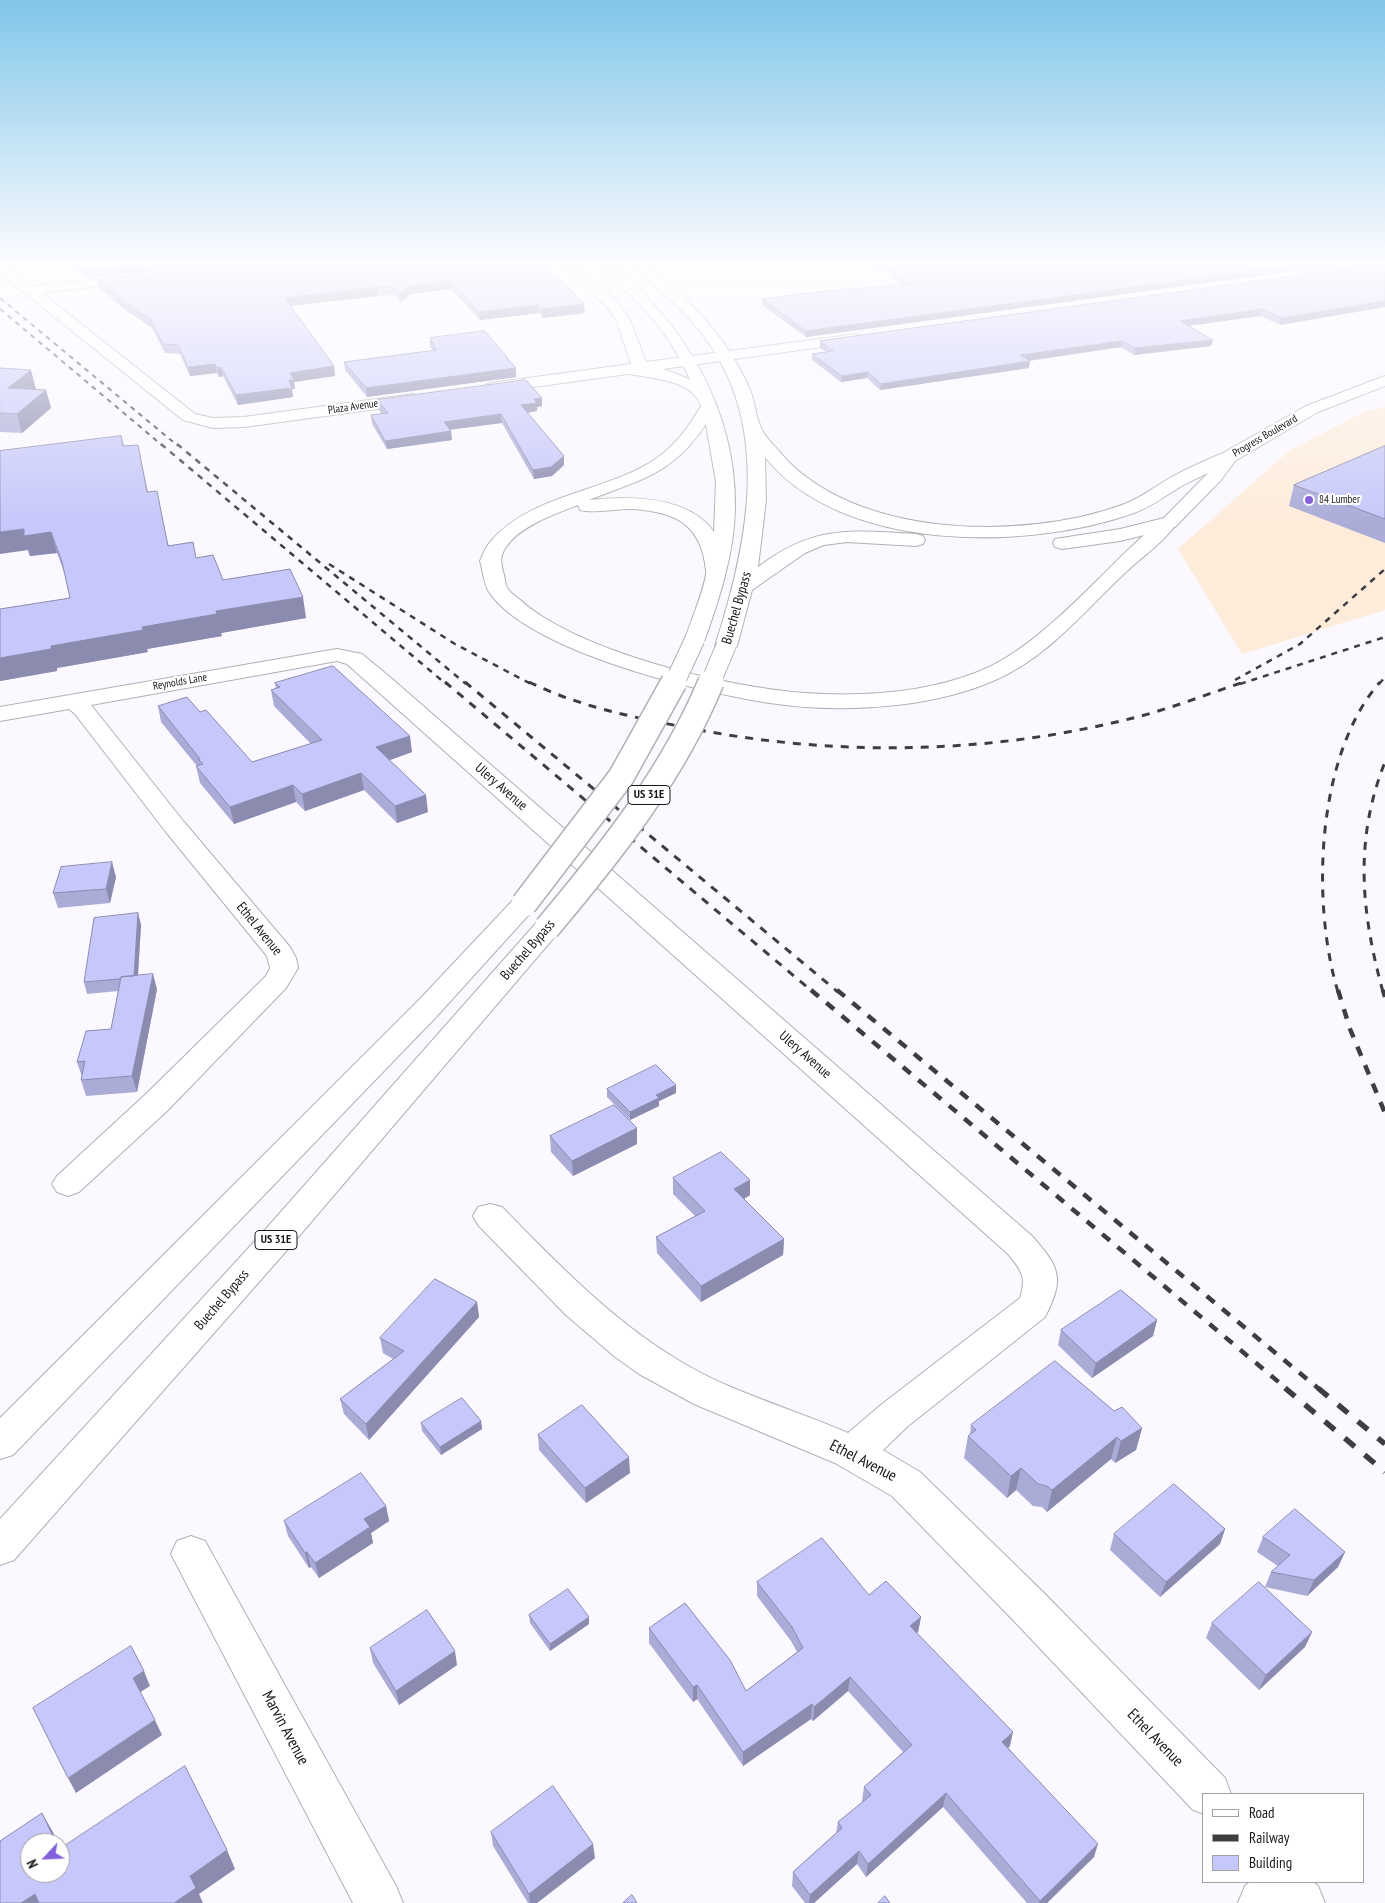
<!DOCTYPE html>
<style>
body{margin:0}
#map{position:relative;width:1385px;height:1903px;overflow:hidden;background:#fbf8ff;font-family:"PT Sans Narrow",sans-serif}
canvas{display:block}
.legend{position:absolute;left:1202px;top:1793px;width:162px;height:90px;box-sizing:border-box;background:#fff;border:1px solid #a3a2a3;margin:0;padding:6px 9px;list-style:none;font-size:15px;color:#181719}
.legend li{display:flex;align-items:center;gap:10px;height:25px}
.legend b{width:25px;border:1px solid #a3a2a3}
.north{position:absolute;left:20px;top:1833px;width:50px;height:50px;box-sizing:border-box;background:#fff;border:1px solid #a3a2a3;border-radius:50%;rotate:245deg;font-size:14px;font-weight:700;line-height:20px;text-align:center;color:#181719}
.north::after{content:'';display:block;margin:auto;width:18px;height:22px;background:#8461db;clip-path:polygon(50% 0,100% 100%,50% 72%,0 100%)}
</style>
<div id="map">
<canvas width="1385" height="1903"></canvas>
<ul class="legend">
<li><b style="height:6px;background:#fff"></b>Road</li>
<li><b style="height:6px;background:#3e3d40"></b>Railway</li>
<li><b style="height:14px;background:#c6c7fa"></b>Building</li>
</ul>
<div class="north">N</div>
</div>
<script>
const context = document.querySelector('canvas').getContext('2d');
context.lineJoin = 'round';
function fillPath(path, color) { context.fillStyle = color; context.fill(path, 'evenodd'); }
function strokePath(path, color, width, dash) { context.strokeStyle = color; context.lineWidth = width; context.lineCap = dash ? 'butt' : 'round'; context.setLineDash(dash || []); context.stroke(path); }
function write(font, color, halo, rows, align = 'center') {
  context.font = font + ' "PT Sans Narrow",sans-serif'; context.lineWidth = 4; context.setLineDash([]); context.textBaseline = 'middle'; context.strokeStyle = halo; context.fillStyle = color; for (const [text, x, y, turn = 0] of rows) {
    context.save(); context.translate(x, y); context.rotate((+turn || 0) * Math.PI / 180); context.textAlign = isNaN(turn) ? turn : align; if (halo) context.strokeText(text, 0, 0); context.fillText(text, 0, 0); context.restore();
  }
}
fillPath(new Path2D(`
 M1385,407V610L1242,654L1178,549L1289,451L1366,411Z`), '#feecdb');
const minor = new Path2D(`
 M558,261H571L618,302L630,320L646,362L857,334L864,338L857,342L491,393L485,391L483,388L485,385L491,383L631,364L616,320L608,308Z
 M0,262L5,263L33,286L140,275L142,278L140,281L135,282L42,293L195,414L213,418L244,417L413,394L421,399L413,404L244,427L213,428L183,420L0,273Z
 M1385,376V386L1318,412L1235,461L1221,480L1175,527H1161L1159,523L1209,472L1223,453L1306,406Z
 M337,649L362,654L391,678L1032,1236C1060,1268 1065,1278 1045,1317L908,1426L883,1450L920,1472L1044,1593L1225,1778L1231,1794H1204V1814L1193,1810L1014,1621L892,1496L835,1463L694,1404L639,1374L614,1356L566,1315L478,1225L473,1216L478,1207L490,1204L502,1207C560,1266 617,1326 690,1367C740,1395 796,1410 848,1433L882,1404L1020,1298C1027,1278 1021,1269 1008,1254L347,664L337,661L91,705L184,822L290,947L296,958L298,968L286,988L168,1110L79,1192L68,1196L57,1192L52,1184L57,1176L146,1094L266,976L270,968L267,956L166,832L75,714L69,709L0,721V707Z
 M191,1536L205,1541L396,1886L403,1903H353L171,1554L177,1541Z
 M1250,1882H1313L1318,1886L1325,1903H1238L1245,1886Z`);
const major = new Path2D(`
 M594,261H608C683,322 737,409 735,509C734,553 720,597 705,639L702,643L695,645L688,643L685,639C689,626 708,581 706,570C701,525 677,512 633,509C616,508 596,514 580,510L578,505C555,514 520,526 506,547C499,557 501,564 504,575C505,579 505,584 507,587C509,592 515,596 519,599C577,652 726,687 804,693C860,697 923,693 975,673C1036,651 1096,578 1144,535L1120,541L1062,549L1055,547L1053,543L1055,539L1120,529L1168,517L1175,519L1177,523C1165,541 1143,556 1127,571C1085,610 1048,658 993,681C937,705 866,711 805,707C731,702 530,655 489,592C484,584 483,571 480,561C483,554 486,546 491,541C531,494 608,492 657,458C676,445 689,426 701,406C692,377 642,378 619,372L616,369L619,366C640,360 671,370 690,380C676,347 656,319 630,295C619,284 601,273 594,261ZM706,424L716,482L714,532C688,495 629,496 589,500C642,479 673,474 706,424Z
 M628,261H642C686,296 728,337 750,390C755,402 756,418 762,430C765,437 773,444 778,450C850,539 1023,541 1122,505C1139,499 1153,488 1168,479C1186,469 1204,461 1223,453H1235L1238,457L1235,461C1217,469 1198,477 1180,487C1165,496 1151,507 1134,513C1028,551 841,553 765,457L766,500L758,567C813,525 850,530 916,534L923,536L925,540L923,544L916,546L847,542L824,545L805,553L752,590L737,646L733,650L726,652L719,650L715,646C748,544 773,427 703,335C689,317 672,301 655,286C647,278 633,270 628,261Z
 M524,896L533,898L537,904L533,910L437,1016L13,1455L0,1459V1418L417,1002L515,898Z
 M547,920L557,922L561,928L557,934L288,1249L14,1560L0,1565V1519L264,1231L537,922Z`);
strokePath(minor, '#b2afb5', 2);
strokePath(major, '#b2afb5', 2);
fillPath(minor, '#fff');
fillPath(major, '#fff');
strokePath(new Path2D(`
 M0,298L178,446
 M0,309L163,446`), '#3e3d40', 2, [5, 5]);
strokePath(new Path2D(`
 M161,444L446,684
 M177,444L466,684
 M329,564L455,644L531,684
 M1235,680L1300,644L1385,569
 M1240,684L1385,637
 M1379,684L1385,677`), '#3e3d40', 2.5, [6, 6]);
strokePath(new Path2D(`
 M445,682L813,992
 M465,682L838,992
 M529,682C578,706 631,717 684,727C832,757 986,755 1133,718C1170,709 1207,694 1244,682
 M1338,992C1311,903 1316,755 1380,682
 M1383,992C1361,912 1354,840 1385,762`), '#3e3d40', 3, [8, 8]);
strokePath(new Path2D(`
 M811,990L1287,1389
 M837,990L1319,1389
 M1338,990L1350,1029L1385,1113
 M1383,990L1385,997`), '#3e3d40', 4.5, [10, 10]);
strokePath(new Path2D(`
 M1285,1388L1385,1472
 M1318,1388L1385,1444`), '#3e3d40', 5.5, [13, 13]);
const majorBridgeFar1 = new Path2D(`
 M674,684L695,639
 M710,684L726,646`);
const majorBridge = new Path2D(`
 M524,904L621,777L674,682
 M547,928C610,853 673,774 711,682`);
strokePath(majorBridgeFar1, '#b2afb5', 21, []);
strokePath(majorBridge, '#b2afb5', 28, []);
strokePath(majorBridgeFar1, '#fff', 19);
strokePath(majorBridge, '#fff', 25);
fillPath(new Path2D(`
 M68,261H246L88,278L80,271L76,270L73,262H68Z
 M535,261L585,313L543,318L539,313L480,320L451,289L411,294L401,302L394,295L378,296L291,306L334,366L335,376L294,382L295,389H292L293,397L238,405L223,376L219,377L217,373L190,376L180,354L165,353L152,328L125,310L100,288L98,280Z
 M868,261H1368L806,337L762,305V299L903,285L892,278V276Z
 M1385,264V307L1280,325L1260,316L1189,326L1211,346L1134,355L1121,347L1029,361H1030L1029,368L880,390L867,378L841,382L812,360V354L826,352L820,348V341Z
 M430,338L507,357L508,359L516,368V377L367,397L345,370L344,362L433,351L430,346Z
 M0,368L36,389H35L46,390L51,408L22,433L0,432Z
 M377,400L542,406L537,407V411L528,413L564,456V465L552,476L534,479L502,423L450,430L451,431L452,440L387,449L372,424L371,415L382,414L378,409Z
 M121,436L124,446L138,445L148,492L169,546L196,558L223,580L306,618L221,633L222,636L147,649L148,652L57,668V671L0,681L70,598L66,577L57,553L30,556L28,550Z
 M1385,446V543L1289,506L1294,485Z
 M275,683L412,752L390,760L428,812L397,823L364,790L305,811L296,802L234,824L200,783L196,766H197L161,722L158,706L200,712L252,762L311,744L274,706L271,690L276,689Z
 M116,877L110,903L58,908L53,893Z
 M138,913L141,925L138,975L157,989L137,1092L86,1096L81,1080L82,1077L77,1062L111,1029L118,991L87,994L84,982Z
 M676,1085V1093L659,1101V1106L630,1120L607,1097V1089Z
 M637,1128V1144L573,1176L551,1152L550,1136Z
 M673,1178L750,1195L744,1199L784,1239L783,1255L701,1302L657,1253L656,1237L695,1216L673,1194Z
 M477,1302L479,1317L369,1440L344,1414L340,1399L393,1359L383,1353L380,1338Z
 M1157,1320L1153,1336L1092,1378L1058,1345L1061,1330Z
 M1114,1411L1142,1428L1136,1450L1115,1463L1111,1459L1047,1512L1042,1507L1033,1506L1016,1490L1007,1498L964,1458L968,1436L970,1435L971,1425Z
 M481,1421L482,1429L441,1455L422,1431L421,1423Z
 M538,1435L630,1473L586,1503L539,1450Z
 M386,1506L389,1521L371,1533L373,1543L319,1578L311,1567L309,1568L288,1536L284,1521Z
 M1225,1529L1220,1544L1160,1597L1110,1550L1114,1534Z
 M1263,1537L1345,1552L1338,1567L1307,1596L1265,1587L1271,1572L1278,1566L1257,1552Z
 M757,1582L869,1595L921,1617L918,1632L917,1633L1010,1746L1008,1747L1094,1857L1047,1903H1027L943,1807L866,1877L857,1864L814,1903H805L792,1886L793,1872L836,1833L838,1822L863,1802L862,1801L864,1787L903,1752L848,1691L813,1721L811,1719L743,1766L697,1699L693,1702L649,1643V1628L746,1691L797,1652L791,1641L757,1596Z
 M529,1615L589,1624L550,1651L530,1623Z
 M1212,1623L1312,1632L1305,1647L1259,1690L1206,1638Z
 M370,1648L457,1665L399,1705L373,1663Z
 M491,1832L595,1858L537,1903H528L493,1846Z`), '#aaabd7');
fillPath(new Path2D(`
 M172,261H246L88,278L86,270Z
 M1328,261H1368L806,337V331Z
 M450,281L451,289L411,294L401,302L400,293L410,286Z
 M377,287L378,296L286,306L285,298Z
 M1385,301V307L1280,325L1281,318Z
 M584,304L585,313L543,318L542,309Z
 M538,305L539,313L480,320L479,312Z
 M1262,309L1260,316L1179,327L1180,321Z
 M1213,340L1211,346L1134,355L1135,348Z
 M1122,341L1121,347L1019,362L1020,355Z
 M1030,361L1029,368L880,390L881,384Z
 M215,364L217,373L190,376L188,367Z
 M334,366L335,376L294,382L295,389H292L293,397L238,405L236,395L290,373Z
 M221,367L223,376L219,377L217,368Z
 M516,368V377L367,397L366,388Z
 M31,370L36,389L13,406L8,388Z
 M868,372L867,378L841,382L842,376Z
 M46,390L51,408L22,433L17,414Z
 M542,398V406L537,407V411L522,413L521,405L534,399Z
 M501,414L502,423L445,430L444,422Z
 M451,431L452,440L387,449L385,441Z
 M564,456V465L552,476L534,479L533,470Z
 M24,529L51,532L57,553L30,556L28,550L0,554V532Z
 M303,597L306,618L221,633L222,636L147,649L148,652L57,668V671L0,681V658L51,646L216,611Z
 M410,736L412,752L379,764L376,747Z
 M361,773L364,790L305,811L302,794Z
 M293,785L296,802L234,824L230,807Z
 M426,795L428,812L397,823L395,806Z
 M112,862L116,877L110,903L106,889Z
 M138,913L141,925L137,989L133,977Z
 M153,974L157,989L137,1092L132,1076Z
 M676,1085V1093L659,1101V1106L630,1120V1112L656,1095Z
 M637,1128V1144L573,1176L572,1161Z
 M750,1180V1195L734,1205V1189Z
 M784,1239L783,1255L701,1302V1286Z
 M477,1302L479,1317L369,1440L366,1424Z
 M1157,1320L1153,1336L1092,1378L1096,1363Z
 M481,1421L482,1429L441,1455L440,1447Z
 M1142,1428L1136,1450L1115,1463L1121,1441Z
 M1117,1437L1111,1459L1047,1512L1052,1490Z
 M629,1457L630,1473L586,1503L585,1488Z
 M1021,1468L1016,1490L1007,1498L1011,1476Z
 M386,1506L389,1521L371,1533L373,1543L319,1578L315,1563L364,1519Z
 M1225,1529L1220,1544L1160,1597L1166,1582Z
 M307,1552L311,1567L309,1568L305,1553Z
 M1345,1552L1338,1567L1307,1596L1314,1580Z
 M589,1617V1624L550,1651V1644Z
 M921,1617L918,1632L908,1641L910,1626Z
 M1312,1632L1305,1647L1259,1690L1266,1675Z
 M455,1651L457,1665L399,1705L396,1691Z
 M144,1671L150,1686L139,1693L133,1678Z
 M850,1677L848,1691L813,1721L814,1707Z
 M697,1685V1699L693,1702V1687Z
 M812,1704L811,1719L743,1766V1752Z
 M155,1720L162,1735L76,1793L68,1778Z
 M1013,1732L1010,1746L999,1756L1002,1742Z
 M946,1793L943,1807L866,1877L868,1864Z
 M42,1813L53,1832L58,1843H56Z
 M593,1844L595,1858L537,1903H530L529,1894Z
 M1098,1844L1094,1857L1047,1903H1039L1040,1901Z
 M227,1850L235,1869L199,1894L203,1903H174L190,1876Z
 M859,1851L857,1864L814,1903H809L810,1895Z
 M35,1894L41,1903H21Z`), '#8b8baf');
const building = new Path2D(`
 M73,261H172L86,270L78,263L74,262Z
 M277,261H535L564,283L584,304L542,309L538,305L479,312L450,281L410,286L400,293L393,287H377L285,298L334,366L290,373L294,380H289L292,388L236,395L221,367L217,368L215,364L188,367L178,345L163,344L150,319L123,302L98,280Z
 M877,261H1328L806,331L762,299L824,291L912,284L892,272L895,271Z
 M1385,264V301L1281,318L1262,309L1180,321L1213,340L1135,348L1122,341L1020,355L1030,361L881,384L868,372L842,376L812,354L833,351L820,341Z
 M485,331L507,357H506L516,368L366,388L344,362L436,350L430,338Z
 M0,368L31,370L8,388L46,390L17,414L0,413Z
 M526,380L542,398L534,399L537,403L521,405L564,456L551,467L533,470L501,414L444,422L451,431L385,441L371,415L388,413L377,400Z
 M121,436L123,446L138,445L147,492L157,491L168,546L193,542L196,558L213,555L223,580L290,569L303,597L216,611L217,614L142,627L143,630L51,646V649L0,658V609L70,598L62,562L51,532L24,536V529L0,532V451Z
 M1385,446V519L1294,485Z
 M333,666L410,736L376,747L426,795L395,806L361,773L302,794L293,785L230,807L196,766L203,764L198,759H200L158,706L187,697L200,712L206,710L252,762L322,740L271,690L280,687L275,683Z
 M112,862L106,889L53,893L61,867Z
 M138,913L134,976L121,977L120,979L84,982L94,918Z
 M153,974L132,1076L81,1080L85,1061L77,1062L86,1031L111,1029L121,977Z
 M656,1065L676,1085L656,1095L659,1098L630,1112L607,1089Z
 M614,1105L637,1128L572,1161L550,1136Z
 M721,1152L750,1180L734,1189L784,1239L701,1286L656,1237L705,1211L673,1178Z
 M435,1279L477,1302L366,1424L340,1399L404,1351L380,1338Z
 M1121,1290L1157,1320L1096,1363L1061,1330Z
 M1055,1361L1114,1411L1122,1407L1142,1428L1121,1441L1117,1437L1052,1490L1047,1486L1038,1484L1021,1468L1011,1476L968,1436L976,1430L971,1425Z
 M462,1398L481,1421L440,1447L421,1423Z
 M582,1405L629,1457L585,1488L538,1435Z
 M361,1473L386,1506L364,1519L370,1527L315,1563L307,1552L305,1553L284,1521Z
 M1174,1484L1225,1529L1166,1582L1114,1534Z
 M1295,1509L1345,1552L1314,1580L1271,1572L1290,1555L1263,1537Z
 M822,1538L869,1595L886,1581L921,1617L910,1626L1013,1732L1002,1742L1098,1844L1040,1901L946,1793L868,1864L859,1851L810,1895L793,1872L842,1828L838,1822L871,1795L864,1787L912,1745L850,1677L814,1707L812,1704L743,1752L697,1685L693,1687L649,1628L685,1603L730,1660L746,1691L803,1648L792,1627L757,1582Z
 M1259,1582L1312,1632L1266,1675L1212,1623Z
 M568,1589L589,1617L550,1644L529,1615Z
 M427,1610L455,1651L396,1691L370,1648Z
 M131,1646L144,1671L133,1678L155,1720L68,1778L33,1708Z
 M185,1766L227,1850L190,1876L196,1888L174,1903H39L35,1894L21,1903H0V1841L42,1813L56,1843H30V1873H60V1849Z
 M553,1786L593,1844L529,1894L491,1832Z
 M632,1895L637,1903H623Z
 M885,1896L890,1903H878Z`);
fillPath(building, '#c6c7fa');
strokePath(building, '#8b8baf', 1);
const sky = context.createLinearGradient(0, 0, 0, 527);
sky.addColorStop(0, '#81c6e9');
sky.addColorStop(0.5, '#fdfcff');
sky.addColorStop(1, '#fdfcff00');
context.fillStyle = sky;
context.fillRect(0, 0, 1385, 527);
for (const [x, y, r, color] of [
 [1309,500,5,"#8461db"]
]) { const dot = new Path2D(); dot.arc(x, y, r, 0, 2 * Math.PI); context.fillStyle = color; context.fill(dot); strokePath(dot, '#fff', 2); }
write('11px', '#181719', '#fff', [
 ["Plaza Avenue",353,407,-8],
 ["Progress Boulevard",1265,436,-30],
 ["Reynolds Lane",180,682,-10]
]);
write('11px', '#181719', '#fff', [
 ["84 Lumber",1319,500]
], 'left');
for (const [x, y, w] of [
 [649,795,42],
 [276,1240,42]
]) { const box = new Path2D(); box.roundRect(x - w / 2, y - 9.5, w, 19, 4); context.fillStyle = '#fff'; context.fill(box); strokePath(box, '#181719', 1); }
write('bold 12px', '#181719', null, [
 ["US 31E",649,795],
 ["US 31E",276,1240]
]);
write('14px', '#181719', '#fff', [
 ["Buechel Bypass",737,608,-74],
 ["Ulery Avenue",501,787,41],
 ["Ethel Avenue",259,929,51],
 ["Buechel Bypass",528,950,-49],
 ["Ulery Avenue",805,1055,41],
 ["Buechel Bypass",222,1300,-49]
]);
write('16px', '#181719', '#fff', [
 ["Ethel Avenue",863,1461,27],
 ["Marvin Avenue",285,1728,62],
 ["Ethel Avenue",1155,1738,46]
]);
</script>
